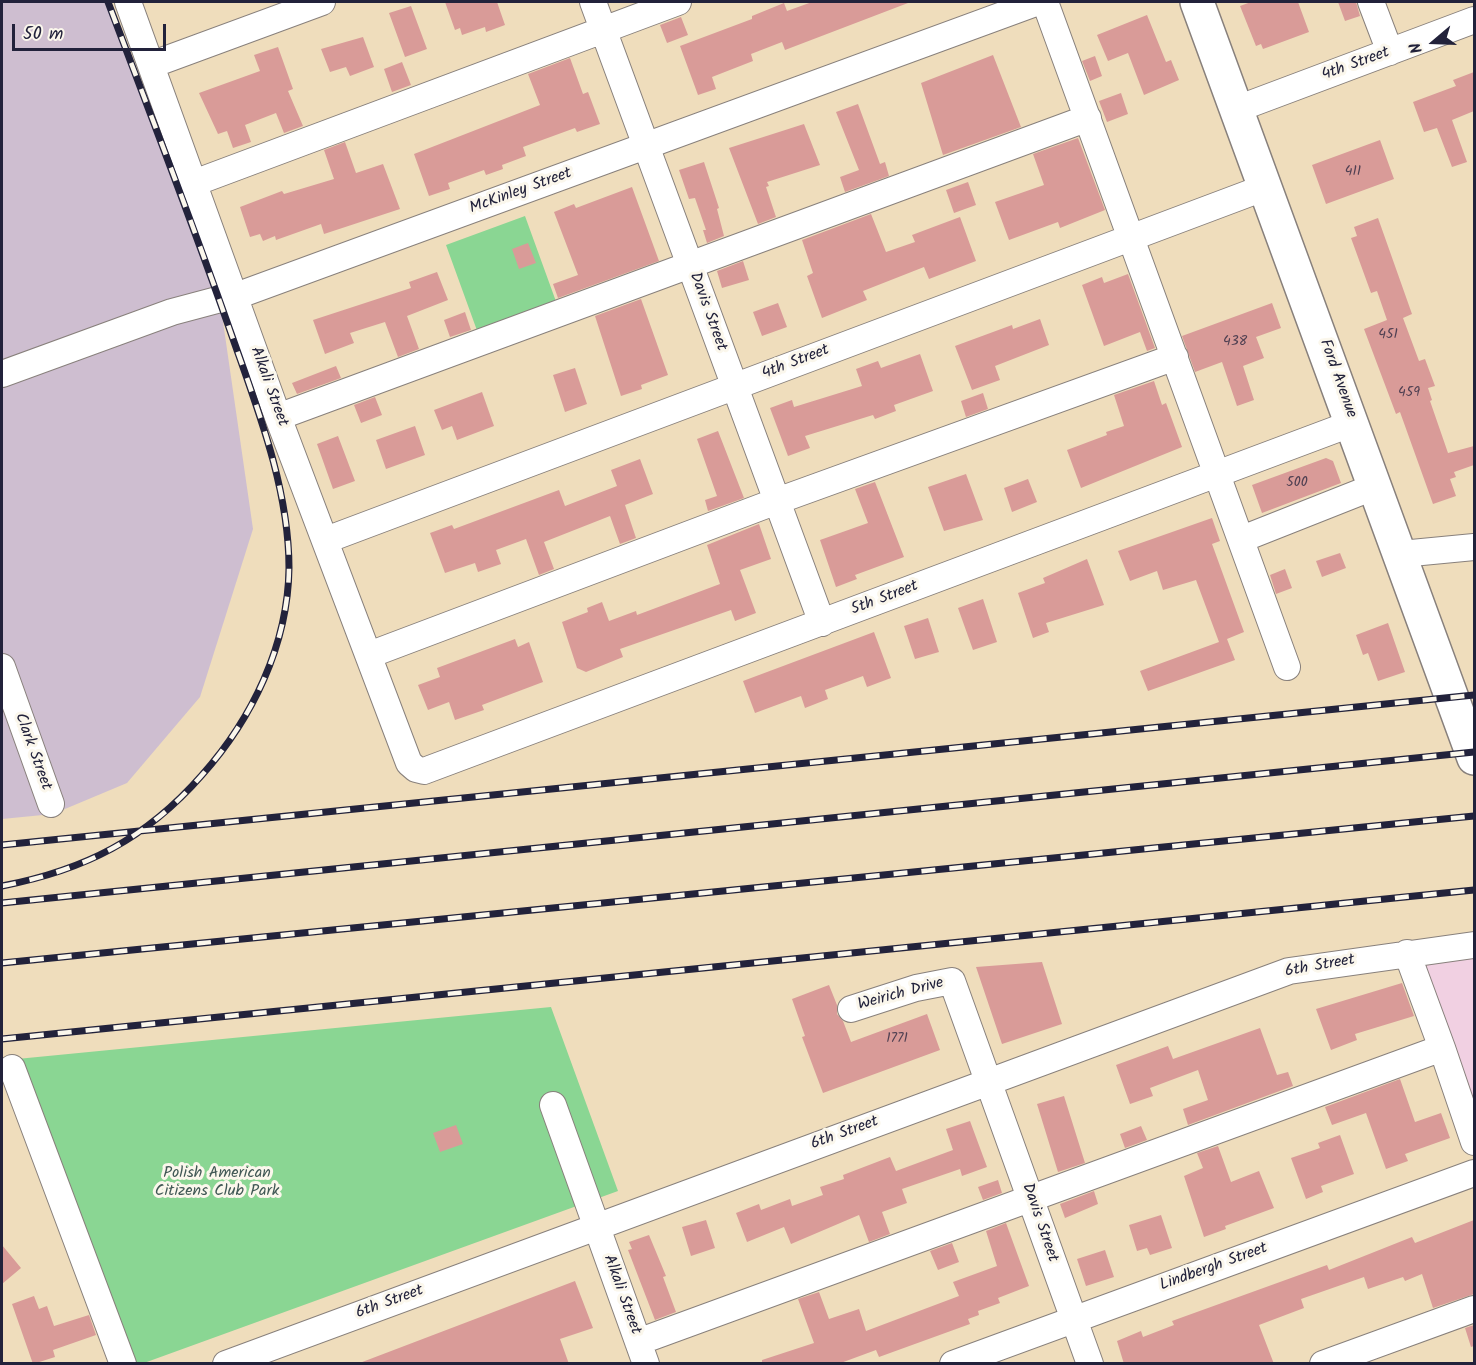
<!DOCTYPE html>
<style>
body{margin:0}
#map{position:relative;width:1476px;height:1365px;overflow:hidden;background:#efddbc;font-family:Kalam,sans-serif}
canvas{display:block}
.frame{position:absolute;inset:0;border:3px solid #22223b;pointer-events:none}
.north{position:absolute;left:1404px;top:12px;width:60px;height:60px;-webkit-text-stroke:4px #fbf7ec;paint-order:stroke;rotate:251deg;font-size:16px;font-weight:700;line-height:24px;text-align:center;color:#22223b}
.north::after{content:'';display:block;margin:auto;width:21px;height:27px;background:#22223b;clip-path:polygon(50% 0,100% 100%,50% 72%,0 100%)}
.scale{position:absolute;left:12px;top:24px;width:154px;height:27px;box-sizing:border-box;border:3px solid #22223b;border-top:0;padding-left:8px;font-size:18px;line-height:21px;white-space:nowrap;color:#22223b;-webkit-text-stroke:4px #fbf7ec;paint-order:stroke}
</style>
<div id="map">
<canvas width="1476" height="1365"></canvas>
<div class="frame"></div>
<div class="north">N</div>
<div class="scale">50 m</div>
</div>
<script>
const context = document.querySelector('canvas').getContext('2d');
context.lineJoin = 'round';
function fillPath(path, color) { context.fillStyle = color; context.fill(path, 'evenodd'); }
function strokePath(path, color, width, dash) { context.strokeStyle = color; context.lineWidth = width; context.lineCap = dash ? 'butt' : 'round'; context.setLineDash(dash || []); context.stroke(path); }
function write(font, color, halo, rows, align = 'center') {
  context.font = font + ' Kalam,sans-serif'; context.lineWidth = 6; context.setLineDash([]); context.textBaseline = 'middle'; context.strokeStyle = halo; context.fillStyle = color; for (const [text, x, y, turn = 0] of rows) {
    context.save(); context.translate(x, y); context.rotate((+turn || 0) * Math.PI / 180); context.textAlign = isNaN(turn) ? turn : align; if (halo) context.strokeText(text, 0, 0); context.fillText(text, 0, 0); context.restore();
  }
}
fillPath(new Path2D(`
 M1474,945V1143L1404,954Z`), '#f1d0e2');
fillPath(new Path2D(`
 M2,2H108L220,301L253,529L200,697L127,783L53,814L2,819Z`), '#cebed0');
fillPath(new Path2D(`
 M525,216L558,307L479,336L446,245Z
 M551,1007L618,1191L144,1363H133L17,1059Z`), '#8ad693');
fillPath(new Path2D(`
 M445,2H497L505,25L486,32L485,27L462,35L460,28L455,30Z
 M812,2L908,3L785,50L782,42L751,54L753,61L712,77L716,89L698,95L680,46L752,19V16L784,3L787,11Z
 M1251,2H1298L1309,32L1263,49L1261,44L1256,46L1240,6Z
 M1338,2H1356L1360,16L1345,21Z
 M411,6L427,49L405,57L389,13Z
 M1147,15L1166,62L1171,60L1179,80L1144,95L1128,53L1108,61L1097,35Z
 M681,17L688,35L667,43L660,25Z
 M363,37L374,67L350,76L346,67L330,72L321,49Z
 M278,47L293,89L288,91L303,126L284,133L276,113L245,125L251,142L233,148L227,131L218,134L199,93L260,71L254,55Z
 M993,55L1021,127L943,155L921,83Z
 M1095,56L1102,76L1090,81L1082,61Z
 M570,58L583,94L588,92L600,124L577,132L575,128L523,147L526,156L502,165L503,169L486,175L484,170L448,183L450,189L429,196L414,154L540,105L528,74Z
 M402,62L411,85L392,92L384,69Z
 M1474,72V111L1452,120L1467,162L1452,167L1437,128L1424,132L1413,102L1456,86L1453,80Z
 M1121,93L1128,114L1107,122L1099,101Z
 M858,104L880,164L885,162L889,176L845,192L840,177L859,170L836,112Z
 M804,124L820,165L767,182L769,186L766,187L776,217L758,224L729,148Z
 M1078,138L1105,210L1060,228L1058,222L1009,240L995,202L1044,185L1033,154Z
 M1380,140L1394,179L1326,204L1312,165Z
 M345,142L356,173L383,164L400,209L324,234L321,224L276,240L275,236L263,241L260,234L250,237L240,207L282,191L284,194L334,179L324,150Z
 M704,162L719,208L717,209L724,236L707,243L703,230H706L695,198L689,199L679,170Z
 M968,182L976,205L954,213L946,190Z
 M632,187L659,261L558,298L553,284L578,275L554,212L574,204L576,208Z
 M871,214L886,252L915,242L912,235L960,217L976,261L929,279L924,267L863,291L867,300L822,318L807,276L813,273L802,240Z
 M1378,218L1412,314L1403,318L1419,361L1425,359L1435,386L1428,388L1432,400L1430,401L1448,453L1474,446V465L1454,472L1456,477L1450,479L1456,496L1433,504L1400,412L1396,414L1364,329L1387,320L1377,291L1371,293L1351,238L1357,236L1354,227Z
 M528,243L536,263L519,269L512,249Z
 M743,261L749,280L722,288L717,271Z
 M437,272L448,300L407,316L419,349L398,357L385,322L350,333L354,343L325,354L313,320L411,288L409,282Z
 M1128,274L1155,348L1147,351L1140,332L1104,346L1082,285L1102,277L1104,283Z
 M641,299L668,375L641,385L642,389L621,396L595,316Z
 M778,303L787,327L762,336L753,312Z
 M1272,303L1281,328L1256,337L1264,358L1243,366L1254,400L1237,406L1222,362L1195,372L1182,336Z
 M465,312L471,330L450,337L444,320Z
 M1040,319L1049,345L995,366L1000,380L972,390L955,346L1012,325L1013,329Z
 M920,354L933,391L894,405L896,411L875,419L873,415L805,436L810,448L788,456L770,408L792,400L794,407L862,386L856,369L878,361L881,368Z
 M336,366L341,378L297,394L292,383Z
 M575,368L587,404L565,412L553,375Z
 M1154,381L1162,405L1166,403L1182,447L1081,488L1067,450L1107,435L1106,432L1124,426L1114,395Z
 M482,392L494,426L457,440L452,426L442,430L434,410Z
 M983,393L988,409L966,417L961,401Z
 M375,397L382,415L361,423L354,405Z
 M415,426L425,455L386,469L376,440Z
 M718,431L744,498L708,511L705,500L717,496L697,439Z
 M338,436L355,481L333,489L317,444Z
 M1326,458L1333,461L1341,483L1262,513L1252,485Z
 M640,459L653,494L625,505L636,538L620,544L610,516L544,542L554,569L539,575L526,539L496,550L501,564L478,572L475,563L445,573L430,533L452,525L454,529L559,490L565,506L617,486L611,470Z
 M966,474L983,520L944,531L928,487Z
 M1028,479L1037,502L1012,512L1004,488Z
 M875,482L904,557L855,575L857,579L836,587L820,540L868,523L855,489Z
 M1212,518L1220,541L1212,544L1244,632L1227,639L1235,660L1148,691L1140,671L1219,642L1196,580L1163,590L1157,571L1130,581L1118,551Z
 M759,524L771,559L740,570L756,613L735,621L731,610L620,649L623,657L586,672L577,668L562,622L588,612L587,608L602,602L609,621L636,611L637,615L720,584L707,545Z
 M1340,553L1346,568L1322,577L1316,561Z
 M1087,559L1104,605L1046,623L1049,632L1033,638L1018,593L1045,583L1043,578Z
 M1285,569L1292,588L1276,594L1270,575Z
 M983,599L997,642L973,650L958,608Z
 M928,618L939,652L915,659L904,626Z
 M1388,623L1405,672L1378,681L1368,653L1363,655L1356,635Z
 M874,632L891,678L867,687L863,676L825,690L828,699L805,708L801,696L755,713L743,681Z
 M515,639L518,647L529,642L543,682L482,705L484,710L455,720L449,702L428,710L418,685L440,677L437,668Z
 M1042,962L1062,1024L1002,1044L976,967Z
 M1402,983L1414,1016L1355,1034L1357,1040L1331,1050L1316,1009Z
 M829,985L837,1005V1014L843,1021L851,1042L927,1014L940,1050L823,1093L802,1037L805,1036L792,999Z
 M1260,1028L1277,1075L1288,1072L1293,1086L1188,1125L1183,1109L1208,1100L1198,1070L1150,1088L1153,1096L1130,1104L1116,1065L1168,1046L1173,1059Z
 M1400,1079L1415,1122L1441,1113L1450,1138L1405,1154L1408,1161L1386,1169L1366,1113L1332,1125L1325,1107Z
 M1064,1096L1085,1163L1058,1172L1037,1104Z
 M970,1121L987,1167L962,1176L960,1169L902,1189L907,1203L882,1212L890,1234L869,1242L859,1215L791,1244L784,1227L747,1242L736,1213L759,1204L761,1210L790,1199L792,1206L823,1195L820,1187L844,1179L843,1175L890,1157L896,1171L953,1150L946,1129Z
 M456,1125L463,1144L440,1152L433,1133Z
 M1141,1126L1147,1140L1125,1148L1120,1134Z
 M1340,1135L1354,1174L1321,1186L1323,1192L1306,1199L1291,1158L1320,1148L1318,1143Z
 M1218,1146L1231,1182L1259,1171L1274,1208L1225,1226L1226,1229L1204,1237L1184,1176L1203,1168L1197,1153Z
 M998,1180L1002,1193L983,1200L978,1187Z
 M1094,1191L1098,1204L1065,1218L1060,1204Z
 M1161,1215L1172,1248L1150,1255L1147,1248L1137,1251L1129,1225Z
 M706,1220L715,1248L691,1256L682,1227Z
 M1474,1220V1294L1433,1308L1422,1274L1405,1281L1403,1277L1368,1289L1364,1277L1301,1299L1304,1308L1259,1325L1274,1364H1124L1117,1341L1141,1331L1143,1337L1174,1325L1172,1321L1327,1265L1329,1270L1412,1237L1415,1243Z
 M1006,1223L1029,1286L998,1298L1000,1303L978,1311L979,1315L968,1319L970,1324L879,1357L876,1350L838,1364H762V1360L814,1343L798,1299L819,1292L829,1319L859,1309L866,1331L959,1296L953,1282L997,1266L986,1231Z
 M649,1235L666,1276L663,1277L676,1312L655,1320L628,1250L632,1249L629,1242Z
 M952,1243L959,1262L938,1270L930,1251Z
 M2,1245L21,1268L2,1284Z
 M1105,1250L1114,1277L1086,1286L1077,1259Z
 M575,1281L593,1328L560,1339L569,1364H357Z
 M34,1296L39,1309L47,1306L54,1326L89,1315L96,1335L53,1350L55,1357L33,1364L12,1304Z
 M1474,1325V1346L1471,1347L1465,1328Z`), '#d99b98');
const minor = new Path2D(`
 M128,2L278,417L409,763L416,769L424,771L1353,423
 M593,2L822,623
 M1045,2L1287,667
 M1371,2L1390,52
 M151,65L322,2
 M1237,109L1474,20
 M194,183L678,2
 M2,374L172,312L247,292L1038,2
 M278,417L1088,118
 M1242,539L1376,486
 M326,540L1266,187
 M1401,554L1474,547
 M369,655L777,501L1175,357
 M2,667L51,804
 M851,1009L916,988L952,981L1090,1364
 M1442,1048L1474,1142
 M12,1068L123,1364
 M553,1105L646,1364
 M638,1342L1442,1048L1407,953
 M226,1364L1289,971L1474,945
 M953,1364L1474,1173
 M1323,1364L1474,1309`);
const major = new Path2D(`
 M1197,2L1474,758`);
strokePath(minor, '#88807c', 28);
strokePath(major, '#88807c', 36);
strokePath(minor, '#fff', 26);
strokePath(major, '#fff', 33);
const rail = new Path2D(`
 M2,845L1474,695
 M2,886C85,870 146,839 202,775C252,719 288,645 289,568C289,489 258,410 232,336C193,224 150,113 108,2
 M2,903L1474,752
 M2,963L1474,816
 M2,1039L1474,890`);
strokePath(rail, '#22223b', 7);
strokePath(rail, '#fbf7ec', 4.5, [14]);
write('14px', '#504052', null, [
 ["411",1353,173],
 ["451",1388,336],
 ["438",1235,343],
 ["459",1409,394],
 ["500",1297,484],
 ["1771",897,1040]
]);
write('16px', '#22223b', '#fbf7ec', [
 ["4th Street",1356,65,-20],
 ["McKinley Street",521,192,-20],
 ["Davis Street",707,312,70],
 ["4th Street",796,363,-21],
 ["Ford Avenue",1337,379,70],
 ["Alkali Street",268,387,70],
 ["5th Street",885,599,-21],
 ["Clark Street",32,752,70],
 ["6th Street",1320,967,-10],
 ["Weirich Drive",901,995,-15],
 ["6th Street",845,1134,-20],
 ["Davis Street",1039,1223,71],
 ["Lindbergh Street",1214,1268,-20],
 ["Alkali Street",621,1295,70],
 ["6th Street",390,1303,-20]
]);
write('16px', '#415855', '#fbf7ec', [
 ["Polish American",217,1174],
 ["Citizens Club Park",217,1192]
]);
</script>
